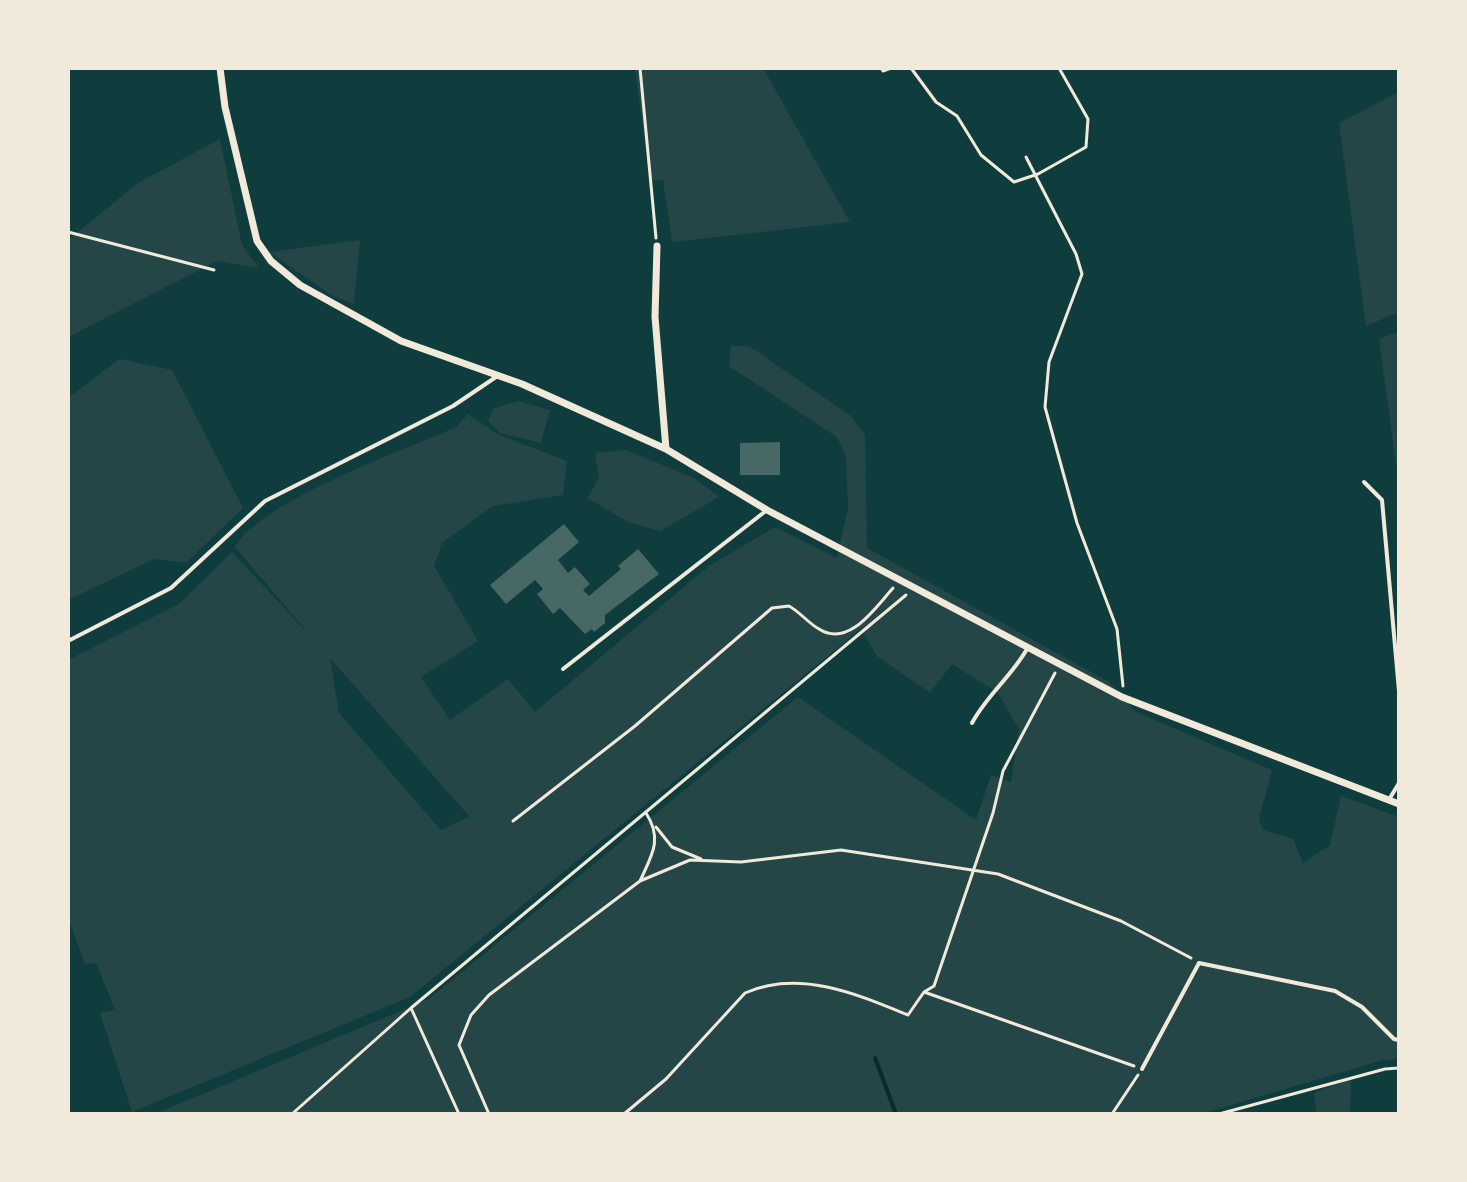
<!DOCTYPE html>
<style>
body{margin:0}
#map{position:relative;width:1467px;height:1182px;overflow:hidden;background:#0f3d3e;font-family:"Varela Round",sans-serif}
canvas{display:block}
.frame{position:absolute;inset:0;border:70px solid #f1e9da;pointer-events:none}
</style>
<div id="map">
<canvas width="1467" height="1182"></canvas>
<div class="frame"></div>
</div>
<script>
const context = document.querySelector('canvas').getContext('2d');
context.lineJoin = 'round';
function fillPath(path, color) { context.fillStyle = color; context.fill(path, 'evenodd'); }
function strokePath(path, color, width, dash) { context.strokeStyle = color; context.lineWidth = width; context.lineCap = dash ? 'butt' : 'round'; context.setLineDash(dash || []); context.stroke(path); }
fillPath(new Path2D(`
 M635,68H763L850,222L672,242L663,180L650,181Z
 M1399,92V312L1366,326L1339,123Z
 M220,139L242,245L259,268L217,261L68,337V240L138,183Z
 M360,240L354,304L333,296L269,252Z
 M1399,331V488L1379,339Z
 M731,346H749L851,416L865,435L867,548L1109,682L1136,712L1272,770L1259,819L1263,830L1293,839L1303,863L1330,845L1341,796L1399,817V1059L1383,1060L1201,1114H155L429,999L798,697L976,820L991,775L1011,782L1019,729L997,692L952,664L930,693L877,656L861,629L410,997L132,1112L100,1013L115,1010L96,963L85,964L68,918V660L179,604L232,552L312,638L235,547C262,500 403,451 456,427L468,414L499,435L567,461L563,495L493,506L442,543L434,566L478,641L421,677L450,720L508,679L535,712L709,566L775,527L837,558L848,508L846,457L837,437L729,366ZM330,658L469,816V817L441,830L339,713Z
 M119,359L172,370L243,508L186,563L154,559L68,600V398Z
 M518,401L550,410L541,443L500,433L488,421L493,409Z
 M626,450L694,478L719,497L660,531L628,522L588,498L599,477L595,453Z
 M1351,1078L1350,1114H1317L1314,1093Z`), '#244646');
strokePath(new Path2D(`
 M875,1058L896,1114`), '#0a2a2b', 4);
fillPath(new Path2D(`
 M780,442V475H740V443Z
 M564,524L579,542L558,560L568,573L575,567L590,584L583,590L589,596L621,569L618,566L638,549L659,574L605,615V623L594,632L592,629L585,634L560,608L553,614L537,594L543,589L535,580L506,604L490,585Z`), '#486865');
strokePath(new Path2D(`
 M640,68L656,238
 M881,68L883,71L891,68
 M911,68L936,102L957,116L981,155L1014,182L1038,174L1086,147L1088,119L1059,68
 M1026,157L1076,254L1082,274L1049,362L1045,407L1077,523L1117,629L1123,686
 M68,232L214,270
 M513,821L635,726L772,608L789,606C800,612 808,623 819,629C849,648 875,608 893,588
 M656,827L672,847L701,859
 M640,881C652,855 663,839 646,813
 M924,992L934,986L993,813L1003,771L1055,673
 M411,1008L459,1114
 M292,1114L411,1008L906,595
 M489,1114L459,1045L471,1015L489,995L640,881L690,860L741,862L841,850L998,874L1121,921L1191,958
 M624,1114L666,1079L745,993C799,969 857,994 908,1015L924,992L1134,1066
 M1112,1114L1138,1075
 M1219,1114L1385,1069L1399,1068`), '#f1e9da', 3);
strokePath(new Path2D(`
 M1364,482L1382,500L1399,691
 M68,641L171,588L265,501L453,406L496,377
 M563,669L767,510
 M972,723C987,695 1011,677 1027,649
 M1390,798L1399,783
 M1142,1069L1199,963L1335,991L1362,1007L1394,1039L1399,1040`), '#f1e9da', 4);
strokePath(new Path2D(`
 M220,68L225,107L257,241L271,261L300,285L401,341L522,384L666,449L767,510L1122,697L1399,804
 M657,246L655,317L666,449`), '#f1e9da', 7);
</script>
